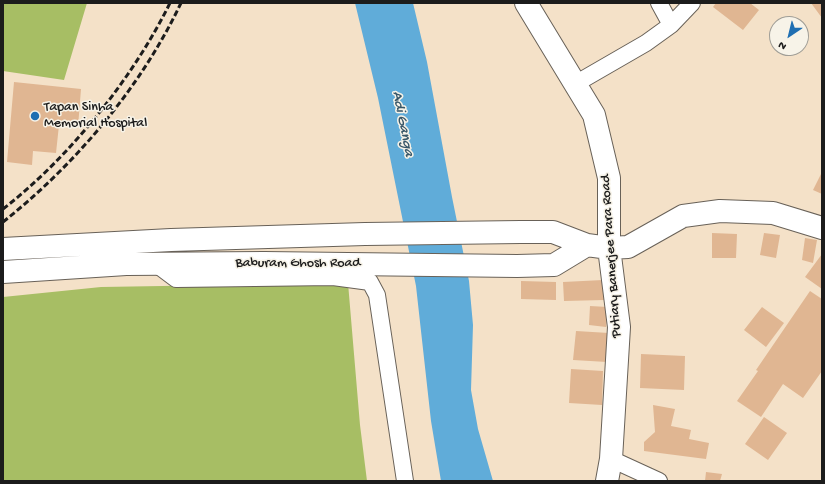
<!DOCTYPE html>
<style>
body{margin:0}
#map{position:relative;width:825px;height:484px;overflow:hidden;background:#f4e1c8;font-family:"Gochi Hand",sans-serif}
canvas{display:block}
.frame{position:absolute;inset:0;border:4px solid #1c1c1c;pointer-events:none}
.north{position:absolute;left:769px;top:16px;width:40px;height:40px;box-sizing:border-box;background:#f7f3e8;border:1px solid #9f9d96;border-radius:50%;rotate:215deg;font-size:11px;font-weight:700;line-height:16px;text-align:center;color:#1c1c1c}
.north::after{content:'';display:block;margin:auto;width:14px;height:18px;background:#1f6fb2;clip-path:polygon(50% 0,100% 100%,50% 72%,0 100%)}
</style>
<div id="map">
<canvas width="825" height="484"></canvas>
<div class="frame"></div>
<div class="north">N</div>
</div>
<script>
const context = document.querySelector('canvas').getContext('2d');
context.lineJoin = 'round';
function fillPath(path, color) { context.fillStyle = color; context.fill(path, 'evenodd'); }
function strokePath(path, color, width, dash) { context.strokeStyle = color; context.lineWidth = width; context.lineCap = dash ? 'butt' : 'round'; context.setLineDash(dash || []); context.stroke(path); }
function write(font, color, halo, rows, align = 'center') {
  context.font = font + ' "Gochi Hand",sans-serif'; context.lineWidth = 3; context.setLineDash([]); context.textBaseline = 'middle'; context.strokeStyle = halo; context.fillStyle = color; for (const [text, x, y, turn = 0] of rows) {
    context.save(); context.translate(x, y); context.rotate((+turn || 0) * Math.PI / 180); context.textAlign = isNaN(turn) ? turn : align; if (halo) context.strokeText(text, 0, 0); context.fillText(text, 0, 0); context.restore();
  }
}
fillPath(new Path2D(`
 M3,3H87L64,80L3,71Z
 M348,283L360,425L367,481H3V297L101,287Z`), '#a7be64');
fillPath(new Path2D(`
 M355,3H413L427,62L452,197L469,281L473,325L471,390L478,429L493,481H441L431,421L416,286L378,98Z`), '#60acd9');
fillPath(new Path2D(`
 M716,3H750L759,10L743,30L713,7Z
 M811,3H822V18Z
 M14,82L81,89L78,127L59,125L56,153L33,151L32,165L7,162Z
 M822,172V194L813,190Z
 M712,233L737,234L736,258H712Z
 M764,233L780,235L776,258L760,255Z
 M805,238L817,240L813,263L802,260Z
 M822,254V289L805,277Z
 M603,280L604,300L564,301L563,282Z
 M521,281L556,282V300L521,299Z
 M810,291L822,299V371L803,398L783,384L761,417L737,401L758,371L756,370Z
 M590,306L608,307L606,327L589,325Z
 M762,307L784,323L766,347L744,330Z
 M576,331L609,333L607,362L573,360Z
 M641,354L685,356L684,390L640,388Z
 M571,369L603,371L602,405L569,403Z
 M653,405L675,409L671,426L691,430L689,439L709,443L706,459L644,451V442L655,432Z
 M764,417L787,433L768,460L745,444Z
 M706,472L722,474L720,481H705Z`), '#e0b692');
const street = new Path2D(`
 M659,3L671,25
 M575,84L646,43L671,25L692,3
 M156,264L176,279L333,277L370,282L377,295L405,481
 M611,459L659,481`);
const secondary = new Path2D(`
 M526,3L594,115L609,178V248L619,327L611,459L607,481
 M3,249L171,240L365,234L521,232H553L587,245L609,248L628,247L683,216L720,211L773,213L822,228
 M3,272L126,264L264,263L517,266L554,265L587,245`);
strokePath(street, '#686158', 18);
strokePath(secondary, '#686158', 24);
strokePath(street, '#fff', 16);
strokePath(secondary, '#fff', 22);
strokePath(new Path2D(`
 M3,209C69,158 133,78 170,3
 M3,222C76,164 141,87 181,3`), '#1c1c1c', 3, [6, 3]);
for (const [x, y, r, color] of [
 [35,116,5,"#1f6fb2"]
]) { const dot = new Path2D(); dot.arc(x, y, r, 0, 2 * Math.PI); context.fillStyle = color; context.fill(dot); strokePath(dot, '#f7f3e8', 1.5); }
write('14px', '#1c1c1c', '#f7f3e8', [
 ["Tapan Sinha",44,108],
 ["Memorial Hospital",44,124]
], 'left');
write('14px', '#1c1c1c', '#f7f3e8', [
 ["Putiary Banerjee Para Road",612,256,-94],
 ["Baburam Ghosh Road",298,264]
]);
write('italic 15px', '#375668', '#f7f3e8', [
 ["Adi Ganga",402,124,79]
]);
</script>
